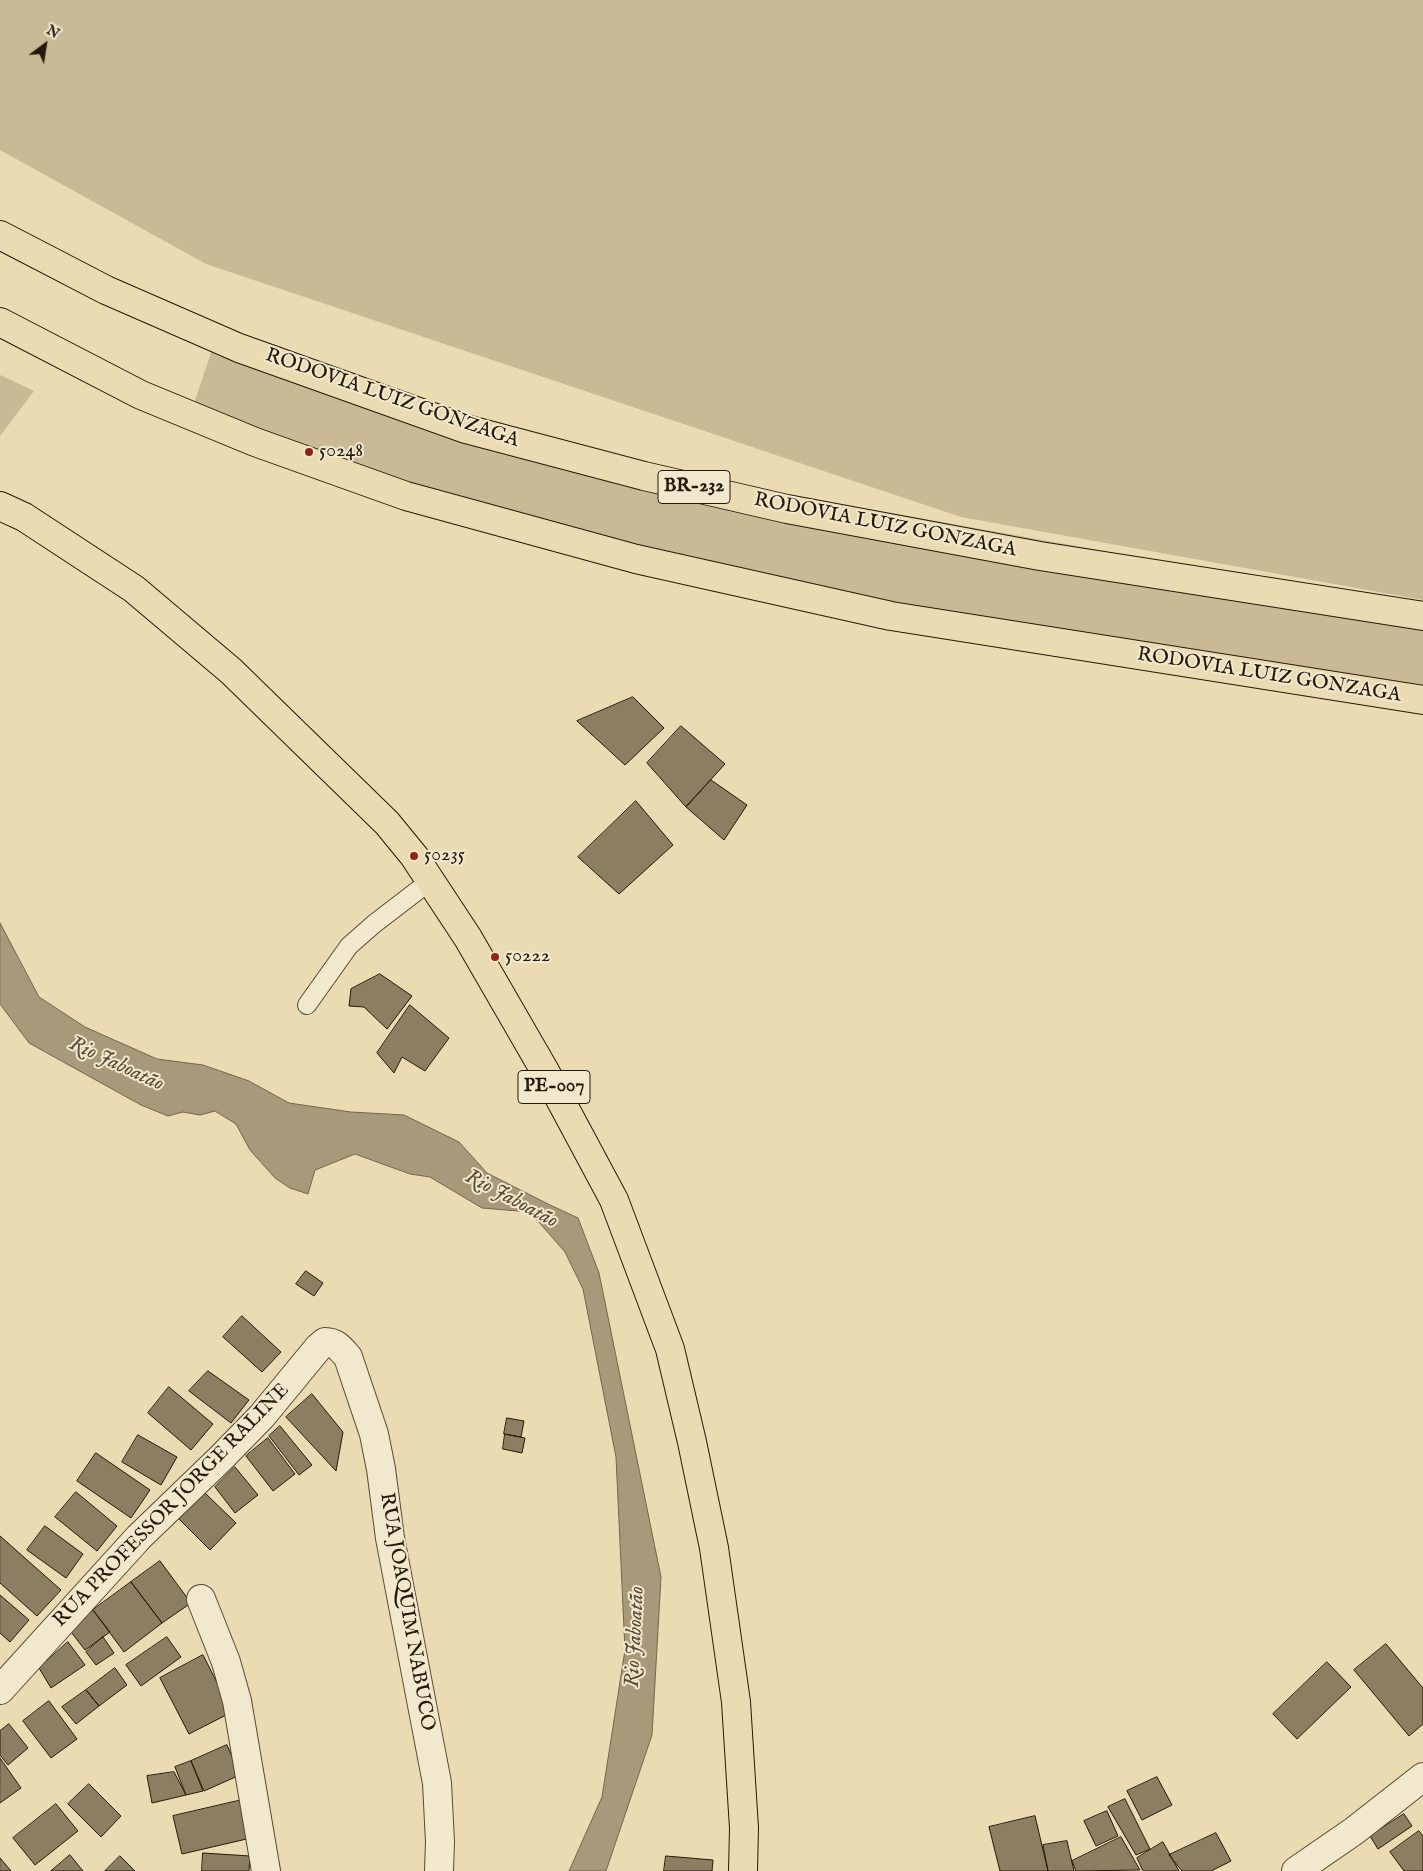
<!DOCTYPE html>
<meta charset="utf-8">
<style>
body{margin:0}
#map{position:relative;width:1423px;height:1871px;overflow:hidden;background:#eadbb2;font-family:"IM FELL English",serif}
canvas{display:block}
.north{position:absolute;left:20px;top:20px;width:50px;height:50px;-webkit-text-stroke:4px #f1e8cd;paint-order:stroke;rotate:31deg;font-size:14px;font-weight:700;line-height:20px;text-align:center;color:#25190a}
.north::after{content:'';display:block;margin:auto;width:18px;height:22px;background:#25190a;clip-path:polygon(50% 0,100% 100%,50% 72%,0 100%)}
</style>
<div id="map">
<canvas width="1423" height="1871"></canvas>
<div class="north">N</div>
</div>
<script>
const context = document.querySelector('canvas').getContext('2d');
context.lineJoin = 'round';
function fillPath(path, color) { context.fillStyle = color; context.fill(path, 'evenodd'); }
function strokePath(path, color, width, dash) { context.strokeStyle = color; context.lineWidth = width; context.lineCap = dash ? 'butt' : 'round'; context.setLineDash(dash || []); context.stroke(path); }
function write(font, color, halo, rows, align = 'center') {
  context.font = font + ' "IM FELL English",serif'; context.lineWidth = 4; context.setLineDash([]); context.textBaseline = 'middle'; context.strokeStyle = halo; context.fillStyle = color; for (const [text, x, y, turn = 0] of rows) {
    context.save(); context.translate(x, y); context.rotate((+turn || 0) * Math.PI / 180); context.textAlign = isNaN(turn) ? turn : align; if (halo) context.strokeText(text, 0, 0); context.fillText(text, 0, 0); context.restore();
  }
}
fillPath(new Path2D(`
 M0,0H1423V600L961,517L206,264L0,150Z
 M216,338L578,463L897,514L1423,608V705L921,626L186,427Z
 M0,375L34,391L0,436Z`), '#c9ba95');
const water = new Path2D(`
 M0,923L39,997L85,1027L157,1059L203,1065L249,1081L289,1103L351,1112L404,1115L459,1142L487,1173L548,1204L578,1218L599,1273L661,1577L652,1735L606,1871H569L602,1797L625,1650L616,1457L583,1289L565,1252L530,1212L482,1208L430,1177L410,1174L355,1154L315,1170L308,1194L290,1188L275,1178L250,1150L236,1124L215,1111L200,1115L183,1112L168,1116L141,1105L29,1043L0,1004Z`);
fillPath(water, '#a79979');
strokePath(water, '#73664d', 1);
const building = new Path2D(`
 M633,697L664,728L625,765L577,721Z
 M681,726L725,764L686,807L647,763Z
 M711,780L747,805L724,840L686,807Z
 M636,801L673,845L619,894L578,857Z
 M380,974L412,996L387,1029L364,1007L349,1006L351,989Z
 M410,1005L449,1038L425,1071L402,1057L394,1073L377,1053Z
 M306,1271L323,1283L314,1296L296,1284Z
 M242,1316L281,1352L262,1372L223,1337Z
 M208,1371L249,1400L231,1423L189,1391Z
 M169,1387L213,1424L191,1450L148,1413Z
 M312,1394L343,1432L336,1471L286,1417Z
 M507,1418L524,1421L521,1437L504,1434Z
 M280,1426L312,1465L299,1475L269,1436Z
 M505,1434L525,1438L522,1453L503,1449Z
 M138,1435L177,1457L161,1485L122,1462Z
 M268,1438L295,1474L273,1491L246,1456Z
 M96,1453L150,1490L131,1518L77,1481Z
 M235,1467L258,1495L235,1513L215,1487Z
 M76,1492L117,1526L97,1551L55,1517Z
 M205,1493L236,1523L210,1550L179,1519Z
 M45,1526L83,1554L66,1578L27,1550Z
 M0,1536L61,1590L37,1616L0,1583Z
 M160,1561L191,1603L162,1623L131,1582Z
 M131,1582L162,1623L124,1652L93,1610Z
 M0,1595L29,1620L10,1642L0,1633Z
 M93,1610L110,1632L85,1650L68,1628Z
 M103,1637L114,1653L96,1665L86,1652Z
 M167,1637L181,1657L141,1686L126,1665Z
 M68,1642L85,1665L51,1688L39,1668Z
 M1386,1644L1423,1688V1724L1409,1736L1354,1670Z
 M203,1655L232,1712L189,1734L160,1678Z
 M1327,1662L1351,1687L1297,1739L1273,1714Z
 M115,1668L127,1685L99,1706L86,1690Z
 M86,1690L99,1706L76,1724L62,1707Z
 M49,1701L77,1739L51,1758L23,1721Z
 M9,1724L28,1748L8,1765L0,1755V1731Z
 M227,1745L240,1775L204,1791L191,1761Z
 M0,1758L21,1788L0,1803Z
 M191,1761L203,1791L186,1795L175,1767Z
 M174,1772L186,1795L152,1803L147,1776Z
 M1157,1777L1172,1805L1142,1820L1127,1791Z
 M89,1784L121,1816L101,1837L68,1804Z
 M1125,1799L1150,1849L1136,1855L1108,1807Z
 M242,1800L251,1838L182,1854L173,1816Z
 M56,1804L78,1831L35,1865L13,1838Z
 M1107,1811L1118,1836L1096,1846L1084,1821Z
 M1404,1814L1412,1826L1378,1849L1370,1836Z
 M1035,1816L1048,1871H1000L989,1827Z
 M1419,1831L1423,1836V1871H1404L1390,1852Z
 M1216,1833L1231,1861L1211,1871H1182L1169,1855Z
 M1121,1837L1140,1870L1076,1871L1072,1861Z
 M1067,1841L1074,1871H1048L1043,1845Z
 M1163,1842L1179,1871H1143L1137,1858Z
 M203,1853L250,1856L249,1871H202Z
 M70,1855L83,1871H51Z
 M120,1856L135,1871H105Z
 M666,1856L713,1860L712,1871H664Z
 M0,1858L11,1871H0Z`);
fillPath(building, '#8b7e61');
strokePath(building, '#25190a', 1);
const service = new Path2D(`
 M307,1005L349,946L374,924L430,881`);
const minor = new Path2D(`
 M201,1599L226,1662L237,1701L266,1871
 M0,1690L139,1537L221,1458L262,1416L318,1348L325,1342C336,1342 341,1349 348,1357L374,1434L381,1469L390,1538L437,1783L440,1842L439,1871
 M1296,1871L1354,1831L1423,1777`);
const primary = new Path2D(`
 M0,506L24,517L134,589L231,671L387,823L414,856L468,938L546,1073L614,1200L670,1349L692,1442L714,1548L736,1702L744,1828L743,1871`);
const trunk = new Path2D(`
 M0,235L106,290L239,348L466,429L644,476L787,509L1040,556L1423,616
 M0,322L141,395L255,442L406,496L636,559L891,616L1423,700`);
strokePath(service, '#564a34', 20);
strokePath(minor, '#564a34', 30);
strokePath(primary, '#25190a', 30);
strokePath(trunk, '#25190a', 30);
strokePath(service, '#f1e8cd', 18);
strokePath(minor, '#f1e8cd', 28);
strokePath(primary, '#eadbb2', 28);
strokePath(trunk, '#eadbb2', 28);
for (const [x, y, r, color] of [
 [309,452,5,"#8f2418"],
 [414,856,5,"#8f2418"],
 [495,957,5,"#8f2418"]
]) { const dot = new Path2D(); dot.arc(x, y, r, 0, 2 * Math.PI); context.fillStyle = color; context.fill(dot); strokePath(dot, '#f1e8cd', 2); }
for (const [x, y, w] of [
 [694,487,72],
 [554,1087,72]
]) { const box = new Path2D(); box.roundRect(x - w / 2, y - 16.5, w, 33, 4); context.fillStyle = '#f1e8cd'; context.fill(box); strokePath(box, '#25190a', 1); }
write('bold 19px', '#25190a', null, [
 ["BR-232",694,487],
 ["PE-007",554,1087]
]);
write('20px', '#25190a', '#f1e8cd', [
 ["RODOVIA LUIZ GONZAGA",392,399,19],
 ["RODOVIA LUIZ GONZAGA",885,526,11],
 ["RODOVIA LUIZ GONZAGA",1269,676,9],
 ["RUA PROFESSOR JORGE RALINE",172,1506,-46],
 ["RUA JOAQUIM NABUCO",406,1612,80]
]);
write('20px', '#25190a', '#f1e8cd', [
 ["50248",319,452],
 ["50235",424,856],
 ["50222",505,957]
], 'left');
write('italic 21px', '#594c36', '#f1e8cd', [
 ["Rio Jaboatão",116,1065,25],
 ["Rio Jaboatão",511,1200,28],
 ["Rio Jaboatão",636,1637,-87]
]);
</script>
